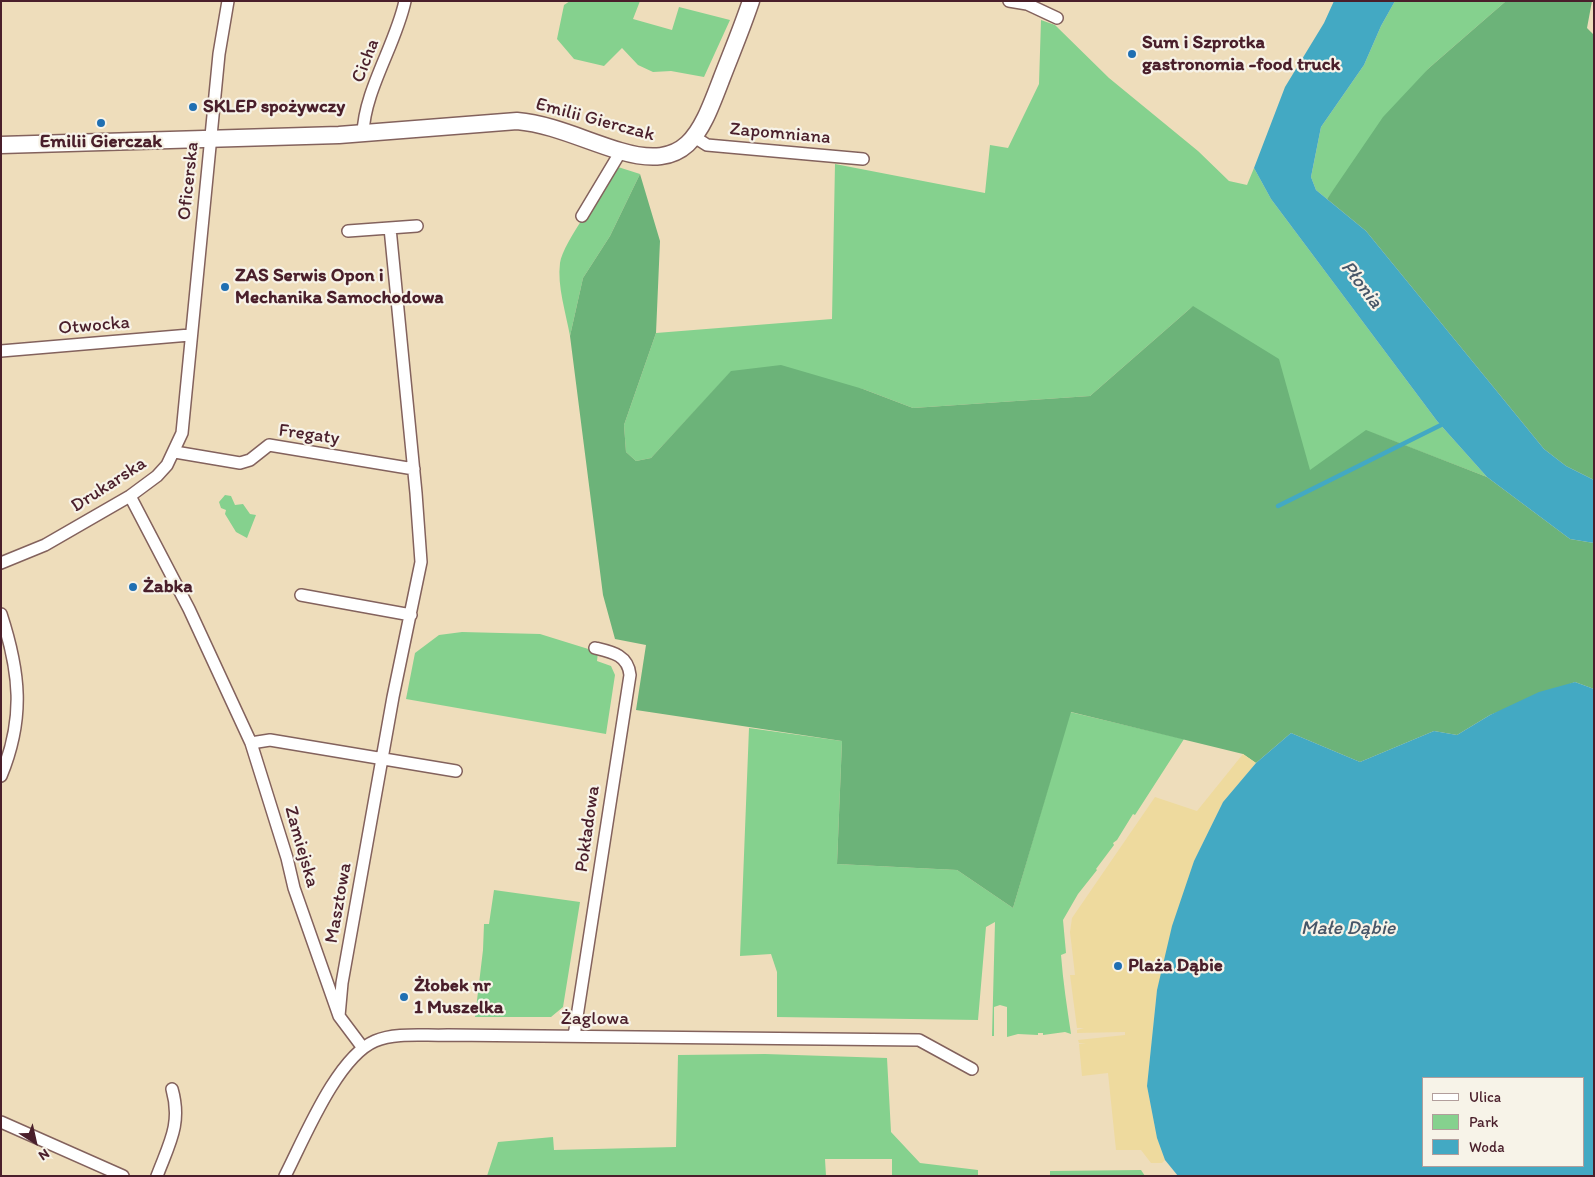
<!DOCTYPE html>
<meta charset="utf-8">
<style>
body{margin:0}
#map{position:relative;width:1595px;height:1177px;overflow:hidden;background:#edb;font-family:Itim,sans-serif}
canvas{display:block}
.frame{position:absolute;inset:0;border:2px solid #4a1f2b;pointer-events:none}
.legend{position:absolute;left:1422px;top:1077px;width:162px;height:90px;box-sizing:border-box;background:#f7f3e8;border:1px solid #b29e9c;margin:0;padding:6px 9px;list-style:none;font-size:15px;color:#4a1f2b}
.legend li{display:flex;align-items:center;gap:10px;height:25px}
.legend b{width:25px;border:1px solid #b29e9c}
.north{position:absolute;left:10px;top:1117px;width:50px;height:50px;-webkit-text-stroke:4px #f7f3e8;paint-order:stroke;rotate:145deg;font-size:14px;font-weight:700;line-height:20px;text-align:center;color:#4a1f2b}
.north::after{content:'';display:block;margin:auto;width:18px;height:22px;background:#4a1f2b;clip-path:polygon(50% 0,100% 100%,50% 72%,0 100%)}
</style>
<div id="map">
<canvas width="1595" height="1177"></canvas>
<div class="frame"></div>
<ul class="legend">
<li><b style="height:6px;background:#fff"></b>Ulica</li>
<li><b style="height:14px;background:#85d18e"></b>Park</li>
<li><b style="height:14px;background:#43a9c3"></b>Woda</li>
</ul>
<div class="north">N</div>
</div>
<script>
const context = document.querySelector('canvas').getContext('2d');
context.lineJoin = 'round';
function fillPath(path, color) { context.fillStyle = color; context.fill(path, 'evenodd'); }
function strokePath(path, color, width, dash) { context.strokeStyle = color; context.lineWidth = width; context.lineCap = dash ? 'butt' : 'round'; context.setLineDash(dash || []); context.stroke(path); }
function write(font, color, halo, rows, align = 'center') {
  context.font = font + ' Itim,sans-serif'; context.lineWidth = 4.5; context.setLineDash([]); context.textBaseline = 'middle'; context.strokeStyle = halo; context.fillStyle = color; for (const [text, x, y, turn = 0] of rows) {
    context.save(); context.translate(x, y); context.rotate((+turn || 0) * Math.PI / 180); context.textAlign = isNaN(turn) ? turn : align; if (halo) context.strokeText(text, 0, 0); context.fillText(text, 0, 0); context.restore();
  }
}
fillPath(new Path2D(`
 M570,1H640L633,19L672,30L679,7L730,20L704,77L671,71L653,72L638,65L622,48L604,66L574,59L557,39L564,5Z
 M1395,1H1506L1429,68L1327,199L1316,190L1311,177L1321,127L1364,65L1381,26Z
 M1041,20L1055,25L1109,78L1198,151L1229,181L1247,185L1254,168L1271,199L1437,421L1487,477L1375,434L1240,533L1102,406L1193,306L1090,396L913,408L863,389L731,372L651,458L636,461L626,452L624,425L656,333L832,319L835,164L985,193L990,145L1008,148L1039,84Z
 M618,167L640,174L610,236L583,278L570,336C566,313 557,286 560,263C563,242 605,187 618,167Z
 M225,495L231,496L235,505L243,504L250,514L256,515L247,538L236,532L225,514L226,510L221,508L219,502Z
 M462,632L540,634L598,652L597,661L611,666L615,675L606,734L406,699L415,653L439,635Z
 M1070,712L1184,739L1135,815L1133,814L1117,840L1113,843L1114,845L1096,869L1097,870L1078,894L1063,920L1066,953L1061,955C1063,981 1067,1008 1071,1034L1065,1032L1043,1035V1033H1038V1035L1018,1034L1007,1037V1007L1000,1005L994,1007V1036H992L995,922L986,927L978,1020L777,1017V972L771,954L740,956L749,728L842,741L837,864L957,870L1013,908Z
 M494,890L580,902L563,1007L551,1017H475L483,950L484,924H489Z
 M765,1054L887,1058L891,1132L920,1163L978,1170V1176H892V1159H825L826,1176H487L498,1142L553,1137L554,1150L676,1147L678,1055Z
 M1141,1170L1145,1176H1050V1171Z`), '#85d18e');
fillPath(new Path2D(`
 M1506,1H1592L1587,28L1594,35V480L1566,466L1544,449L1366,231L1327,199L1383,117L1429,68Z
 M640,174L660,241L656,333L624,425L626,452L636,461L651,458L731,371L781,365L863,389L913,408L1090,396L1193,306L1279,359L1310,470L1366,430L1487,477L1570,539L1594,543V689L1575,682L1490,715L1457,735L1434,731L1360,762L1291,733L1256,763L1243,754L1071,712L1013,908L957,870L837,864L842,741L636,710L646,645L615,639L603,595L570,336L583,278L610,236Z`), '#6cb379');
fillPath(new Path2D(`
 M1243,754L1256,763L1223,802L1194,861L1157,990L1147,1086L1157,1138L1165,1160L1162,1163H1151L1141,1150H1116L1108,1073L1082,1076L1079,1044L1086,1043H1079L1078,1040L1125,1035V1032L1077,1033V1030L1084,1028H1077L1070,975H1075L1070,932L1072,918L1155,797L1197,811Z`), '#eeda9e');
fillPath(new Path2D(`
 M1334,1H1395L1381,26L1364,65L1321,127L1311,177L1316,190L1366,231L1544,449L1566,466L1594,480V543L1570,539L1487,477L1437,421L1271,199L1254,168L1285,87L1324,23Z
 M1575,682L1594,689V1176H1178L1165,1160L1157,1138L1147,1086L1157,990L1172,926L1194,861L1223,802L1256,763L1291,733L1360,762L1434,731L1457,735L1490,715L1539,692ZM1424,1078H1584V1166H1424Z`), '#43a9c3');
strokePath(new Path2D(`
 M1278,506L1441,425`), '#43a9c3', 4.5);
const street = new Path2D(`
 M1009,1L1027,4L1057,18
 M363,134C364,91 396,44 405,1
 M696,138L707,145L863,159
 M582,216L621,151
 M348,231L417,226
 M1,351L190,335
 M175,452L240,463L250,460L269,445L414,469
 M130,496L189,609L251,743L287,858L294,888L339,1016L363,1048
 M1,563L45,545L130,496L157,476L167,465L182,433L219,54L228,1
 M301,595L411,615
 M1,614C20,672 25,718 1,776
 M251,743L270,740L456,771
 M339,1016L342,983L393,697L421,562L416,493L390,228
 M574,1036L630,675C628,655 612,652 595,648
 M1,1122L123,1176
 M157,1176C169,1144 182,1124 172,1089
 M285,1176C304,1139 337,1057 375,1041C396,1032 425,1036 448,1035L919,1040L972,1069`);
const secondary = new Path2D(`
 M1,145L339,135L517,121C552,124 586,141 620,151C687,171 700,135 721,80C731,54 742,28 751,1`);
strokePath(street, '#83625d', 14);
strokePath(secondary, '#83625d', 19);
strokePath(street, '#fff', 11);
strokePath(secondary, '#fff', 16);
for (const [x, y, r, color] of [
 [1132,54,5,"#1f6fb2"],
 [193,107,5,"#1f6fb2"],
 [101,123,5,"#1f6fb2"],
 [225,287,5,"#1f6fb2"],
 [133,587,5,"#1f6fb2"],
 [1118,966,5,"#1f6fb2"],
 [404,997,5,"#1f6fb2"]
]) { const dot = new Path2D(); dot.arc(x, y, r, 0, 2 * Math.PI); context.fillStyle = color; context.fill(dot); strokePath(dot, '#f7f3e8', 2); }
write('bold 19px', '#4a1f2b', '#f7f3e8', [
 ["Sum i Szprotka",1142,43],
 ["gastronomia -food truck",1142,65],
 ["SKLEP spożywczy",203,107],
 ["Emilii Gierczak",101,142,"center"],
 ["ZAS Serwis Opon i",235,276],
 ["Mechanika Samochodowa",235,298],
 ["Żabka",143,587],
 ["Plaża Dąbie",1128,966],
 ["Żłobek nr",414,986],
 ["1 Muszelka",414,1008]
], 'left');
write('19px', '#4a1f2b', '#f7f3e8', [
 ["Cicha",366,61,-69],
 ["Emilii Gierczak",595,120,15],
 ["Zapomniana",780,134,5],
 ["Oficerska",189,181,-84],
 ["Otwocka",94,326,-5],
 ["Fregaty",309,435,8],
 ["Drukarska",109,485,-33],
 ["Pokładowa",588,829,-82],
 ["Zamiejska",301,847,74],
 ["Masztowa",339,903,-80],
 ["Żaglowa",595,1019]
]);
write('italic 20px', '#475668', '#f7f3e8', [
 ["Płonia",1361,285,52],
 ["Małe Dąbie",1348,929]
]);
</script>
